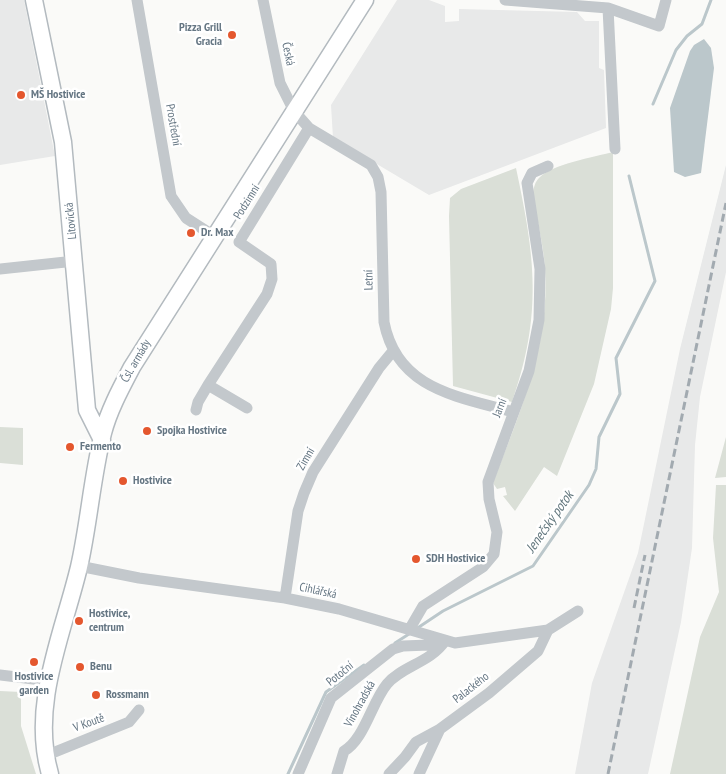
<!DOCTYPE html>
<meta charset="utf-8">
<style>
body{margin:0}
canvas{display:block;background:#fafaf8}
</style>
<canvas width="726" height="774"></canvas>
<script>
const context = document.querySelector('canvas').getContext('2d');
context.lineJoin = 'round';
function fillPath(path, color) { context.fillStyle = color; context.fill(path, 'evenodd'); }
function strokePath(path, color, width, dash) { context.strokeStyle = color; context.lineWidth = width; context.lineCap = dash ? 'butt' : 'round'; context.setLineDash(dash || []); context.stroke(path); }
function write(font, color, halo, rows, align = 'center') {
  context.font = font + ' "PT Sans Narrow",sans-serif'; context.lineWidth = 5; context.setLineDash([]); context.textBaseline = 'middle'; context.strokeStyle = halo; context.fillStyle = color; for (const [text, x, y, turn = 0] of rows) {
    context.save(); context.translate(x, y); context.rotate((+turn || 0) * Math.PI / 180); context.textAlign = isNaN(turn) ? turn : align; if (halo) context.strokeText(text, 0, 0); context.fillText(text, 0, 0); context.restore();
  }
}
fillPath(new Path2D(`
 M0,0H24L55,156L0,165Z
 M397,0H429L445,6V22L459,21V9L577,12L585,21H599V68L604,70L606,128L429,195L333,138L331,105Z
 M726,165V272L700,397L695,445L692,548L681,622L648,774H575L592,683L638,553L680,349Z`), '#e8e9e9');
fillPath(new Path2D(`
 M613,152V288L611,309L594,384L557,476L544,467L515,511L503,496L507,495L505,487L497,489L493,483C520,411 550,347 545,267C543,242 536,217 533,192C534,187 535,182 539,178C552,164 594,157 613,152Z
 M516,168C535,257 543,313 512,402L453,386L449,216L450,198L461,189Z
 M0,427L23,428V465L0,463Z
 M726,437V477L715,478Z
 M716,485H726V774H670L700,637L719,592L713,538Z
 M0,691L21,692V726L36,774H0Z`), '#dadfd7');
fillPath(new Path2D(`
 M704,39L711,48L714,68L701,173L685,177L674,172L670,108L690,51L694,45Z`), '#bbc7cb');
strokePath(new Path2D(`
 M653,104L676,50L687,36L702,24L711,0
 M416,629L443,611L533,566L589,485L596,469L599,437L620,394L616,358L655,281L629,176
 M395,643L409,634
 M288,774L326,692L364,665`), '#bbc7cb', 3);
const secondary = new Path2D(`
 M34,0L63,142L87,410L102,440
 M50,774C30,705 63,634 79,567C89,523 92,477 103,433C109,410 121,388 132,367L365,0`);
strokePath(secondary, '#b3babf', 19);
strokePath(new Path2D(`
 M137,0L171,196L186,218L214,236
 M263,0L280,83L294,111L309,128L371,165L378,177L381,192L384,322C397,389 456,396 513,412
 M505,0L608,8L659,26L666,0
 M608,8L615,149
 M0,269L75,261
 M247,408L208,385L267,294L272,279L271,264L239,242L309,128
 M196,410L198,402L208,385
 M79,566L139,578L285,598L339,609L455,643L548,630L578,611
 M285,598L298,511L304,493L313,472L379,368L393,351
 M409,630L423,606L483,567L494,554L497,532L489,499L488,482L529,371L539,320L540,269L527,183L532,173L548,166
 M0,675L50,681
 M45,756L129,722L139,710
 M298,774L331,698L393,649L403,646L429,645L436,638
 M337,774L344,751C364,740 372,702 387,684C402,666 430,663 445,641
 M389,774L405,757L416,742L440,729
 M419,774L440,729L489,693L538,651L548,630`), '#c3c8cc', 11);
strokePath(secondary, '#fff', 16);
strokePath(new Path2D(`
 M634,608L645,555
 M608,774L726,203`), '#a2aab0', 3, [8, 4]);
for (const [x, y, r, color] of [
 [232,35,5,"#e4572e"],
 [21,95,5,"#e4572e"],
 [191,233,5,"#e4572e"],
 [147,431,5,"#e4572e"],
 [70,447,5,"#e4572e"],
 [123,481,5,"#e4572e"],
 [416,559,5,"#e4572e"],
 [79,621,5,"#e4572e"],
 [34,662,5,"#e4572e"],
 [80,667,5,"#e4572e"],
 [96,695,5,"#e4572e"]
]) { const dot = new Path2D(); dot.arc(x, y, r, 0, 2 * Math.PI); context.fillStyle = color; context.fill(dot); strokePath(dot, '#fff', 2); }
write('bold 12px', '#657683', '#fff', [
 ["Pizza Grill",222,28,"right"],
 ["Gracia",222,42,"right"],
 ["MŠ Hostivice",31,95],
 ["Dr. Max",201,233],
 ["Spojka Hostivice",157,431],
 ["Fermento",80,447],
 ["Hostivice",133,481],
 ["SDH Hostivice",426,559],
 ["Hostivice,",89,614],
 ["centrum",89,628],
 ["Benu",90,667],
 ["Hostivice",34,677,"center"],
 ["garden",34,691,"center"],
 ["Rossmann",106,695]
], 'left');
write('12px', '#657683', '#fff', [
 ["Česká",288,54,79],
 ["Prostřední",173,125,80],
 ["Podzimní",247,202,-58],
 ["Litovická",71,221,-96],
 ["Letní",369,280,-91],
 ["Čsl. armády",136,361,-60],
 ["Jarní",500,408,-69],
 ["Zimní",306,459,-60],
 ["Cihlářská",318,591,12],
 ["Potoční",340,674,-39],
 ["Palackého",471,688,-38],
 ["Vinohradská",360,704,-61],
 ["V Koutě",89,723,-20]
]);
write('italic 14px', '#60757c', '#fff', [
 ["Jenečský potok",550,522,-55]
]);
</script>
